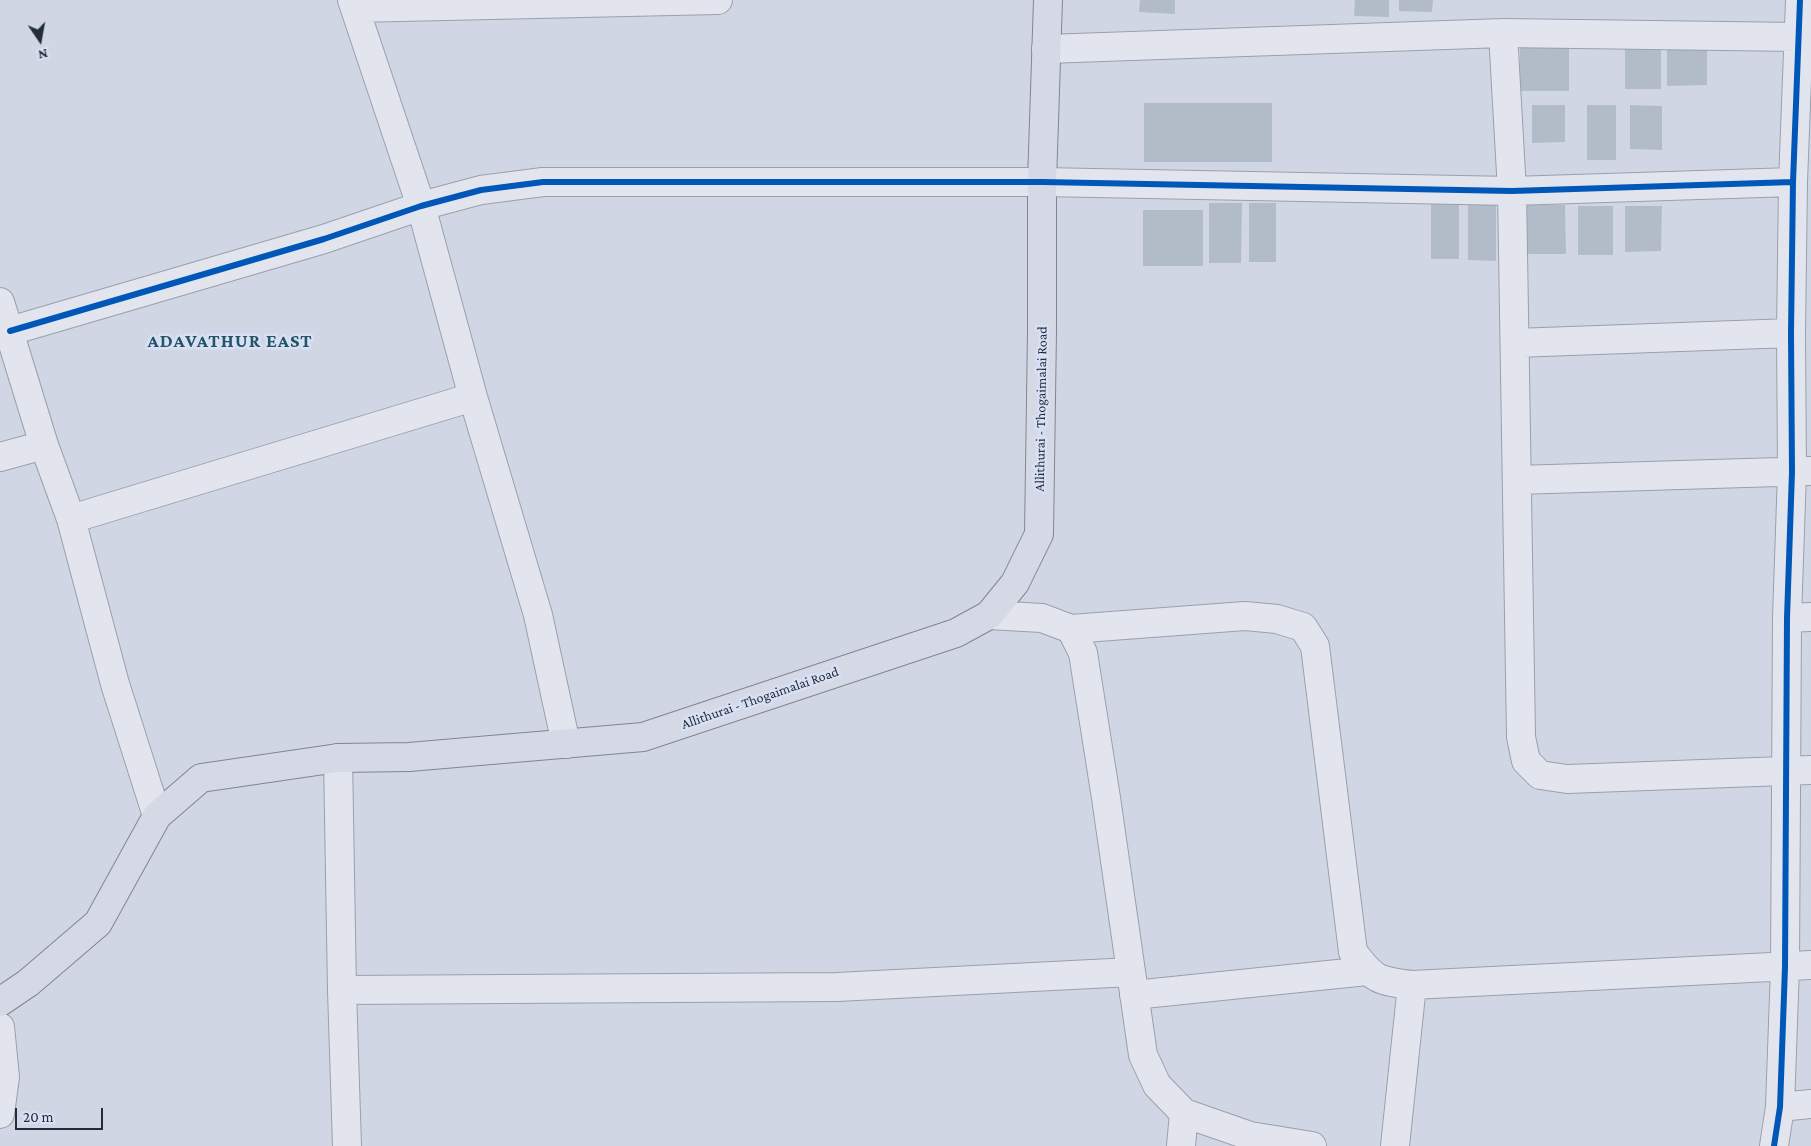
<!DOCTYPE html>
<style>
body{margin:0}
#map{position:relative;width:1811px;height:1146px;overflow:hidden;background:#d1d6e5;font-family:"Crimson Pro",serif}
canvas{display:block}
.north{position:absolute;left:15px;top:15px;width:50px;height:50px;-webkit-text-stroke:4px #d9e0f5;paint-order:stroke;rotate:168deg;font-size:14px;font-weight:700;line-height:20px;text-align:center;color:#212e3a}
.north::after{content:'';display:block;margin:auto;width:18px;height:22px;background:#212e3a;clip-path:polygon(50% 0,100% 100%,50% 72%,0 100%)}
.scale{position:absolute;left:15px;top:1108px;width:88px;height:22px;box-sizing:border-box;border:2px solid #212e3a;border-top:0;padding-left:6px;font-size:15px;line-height:18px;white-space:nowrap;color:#212e3a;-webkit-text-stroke:4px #d9e0f5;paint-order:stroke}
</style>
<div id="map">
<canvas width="1811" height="1146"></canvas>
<div class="north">N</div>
<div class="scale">20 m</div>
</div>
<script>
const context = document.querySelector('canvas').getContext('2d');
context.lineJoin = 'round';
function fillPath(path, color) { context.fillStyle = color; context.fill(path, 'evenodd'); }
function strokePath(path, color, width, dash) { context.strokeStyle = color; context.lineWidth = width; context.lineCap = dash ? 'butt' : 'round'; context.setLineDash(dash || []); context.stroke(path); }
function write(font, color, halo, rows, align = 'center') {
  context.font = font + ' "Crimson Pro",serif'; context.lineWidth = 5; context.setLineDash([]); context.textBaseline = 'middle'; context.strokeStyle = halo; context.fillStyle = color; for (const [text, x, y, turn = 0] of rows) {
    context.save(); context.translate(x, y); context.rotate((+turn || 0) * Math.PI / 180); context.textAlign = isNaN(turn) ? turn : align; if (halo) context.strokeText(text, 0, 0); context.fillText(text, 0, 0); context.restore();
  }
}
fillPath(new Path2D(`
 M1140,0H1175V14L1139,12Z
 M1355,0H1389V17L1354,16Z
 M1399,0H1433L1432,12L1399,11Z
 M1625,39H1661V89H1625Z
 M1520,40H1569V91H1520Z
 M1707,40V85L1667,86V41Z
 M1144,103H1272V162H1144Z
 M1532,105H1565V142L1532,143Z
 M1587,105H1616V160H1587Z
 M1630,105L1662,106V150L1630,149Z
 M1431,199H1459V259H1431Z
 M1468,199H1496V261L1468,260Z
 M1209,203H1242L1241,263H1209Z
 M1249,203H1276V262H1249Z
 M1524,205H1565L1566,254H1524Z
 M1578,206H1613V255H1578Z
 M1625,206H1662L1661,251L1625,252Z
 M1143,210H1203V266H1143Z`), '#b2bcc9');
const minor = new Path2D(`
 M352,0L421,206L473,397L538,615L566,744
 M355,8L718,0
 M1503,33L1512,191L1521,737L1526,761L1540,775L1567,779L1811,770
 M1046,49L1503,33L1798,37
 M0,302L44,445L71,519L115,684L157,816
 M10,331L324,239L421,206L481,190L543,182H1042L1512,191L1793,182
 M1515,343L1791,333
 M0,457L44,445
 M1517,480L1811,471
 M71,519L473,397
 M989,615L1042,618L1071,629L1083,653L1106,798L1143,1055L1157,1085L1184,1113L1250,1136L1312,1146
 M1787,618L1811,617
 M1071,629L1245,616L1277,619L1303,627L1315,646L1353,952C1374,980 1378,981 1412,985L1811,965
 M338,758L342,990L347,1146
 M342,990L837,987L1131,972
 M1134,995L1367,971
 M0,1027L5,1077L0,1114
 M1780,1107L1811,1104
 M1181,1146L1184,1113
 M1395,1146L1412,985
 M1774,1146L1780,1107L1785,967L1787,618L1792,472L1791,333L1793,182L1800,0`);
const major = new Path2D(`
 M0,1002L28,983L98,923L157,816L201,778L338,758L409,757L643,737L956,633L989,615L1015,583L1039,534L1042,331V182L1048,0`);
strokePath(minor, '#99a0ab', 30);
strokePath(major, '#808691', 30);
strokePath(minor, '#e3e5ee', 28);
strokePath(major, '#d4d9e5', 28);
strokePath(new Path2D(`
 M10,331L324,239L421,206L481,190L543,182H1042L1512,191L1793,182
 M1774,1146L1780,1107L1785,967L1787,618L1792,472L1791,333L1793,182L1800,0`), '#0057b8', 6);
write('14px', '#212e3a', '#d9e0f5', [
 ["Allithurai - Thogaimalai Road",1041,409,-89],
 ["Allithurai - Thogaimalai Road",760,698,-19]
]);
context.letterSpacing = '1px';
write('bold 19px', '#225666', '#d9e0f5', [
 ["ADAVATHUR EAST",230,341]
]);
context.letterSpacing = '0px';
</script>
